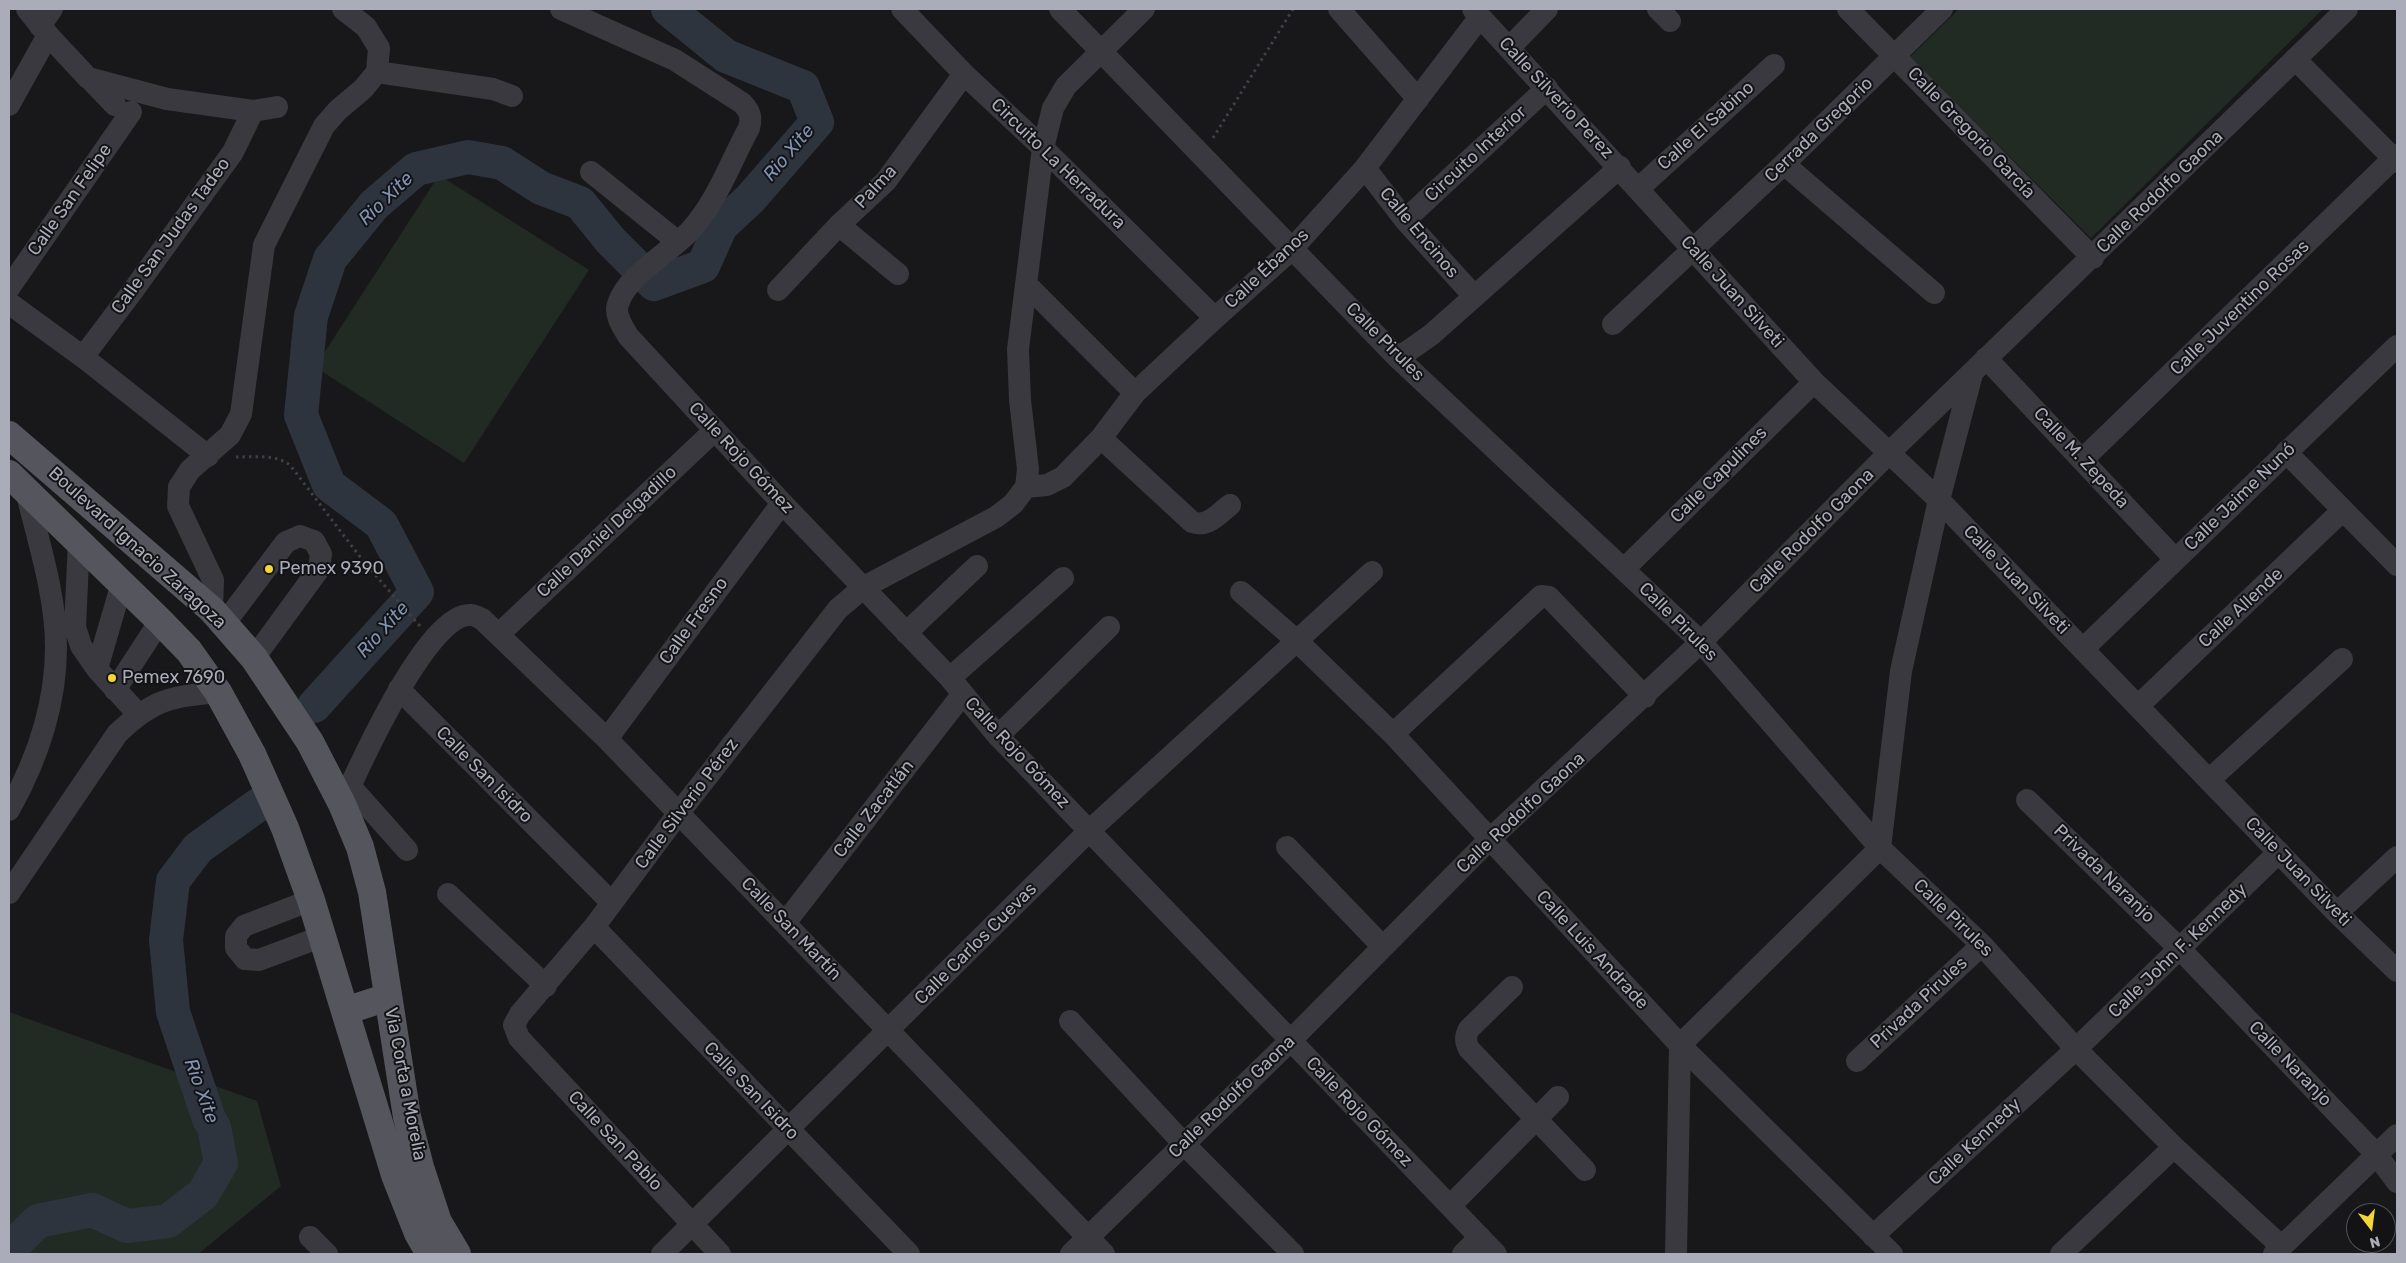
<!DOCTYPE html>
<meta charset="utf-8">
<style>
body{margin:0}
#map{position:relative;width:2406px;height:1263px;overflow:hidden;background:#18181a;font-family:Rubik,sans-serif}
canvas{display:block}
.frame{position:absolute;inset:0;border:10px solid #aaacba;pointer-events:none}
.north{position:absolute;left:2346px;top:1203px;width:50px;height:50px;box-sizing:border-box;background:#131315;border:1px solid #4f5057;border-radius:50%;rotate:165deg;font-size:14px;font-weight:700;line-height:20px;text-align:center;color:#aaacba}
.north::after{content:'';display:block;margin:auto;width:18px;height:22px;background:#f2d638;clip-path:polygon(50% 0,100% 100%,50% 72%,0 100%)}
</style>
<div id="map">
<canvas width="2406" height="1263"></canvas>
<div class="frame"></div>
<div class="north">N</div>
</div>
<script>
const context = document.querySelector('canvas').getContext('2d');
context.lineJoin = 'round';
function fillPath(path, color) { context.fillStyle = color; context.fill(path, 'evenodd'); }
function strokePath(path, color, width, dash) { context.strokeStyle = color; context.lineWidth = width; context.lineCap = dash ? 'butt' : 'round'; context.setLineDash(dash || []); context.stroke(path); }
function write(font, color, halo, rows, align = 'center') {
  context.font = font + ' Rubik,sans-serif'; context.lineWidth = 4; context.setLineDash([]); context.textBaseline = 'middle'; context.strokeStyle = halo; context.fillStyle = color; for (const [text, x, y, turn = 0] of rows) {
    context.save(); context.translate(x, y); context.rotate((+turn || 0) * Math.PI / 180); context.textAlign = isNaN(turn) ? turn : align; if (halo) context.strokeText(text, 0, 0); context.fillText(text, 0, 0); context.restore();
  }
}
fillPath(new Path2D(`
 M1959,9H2323L2091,238L1910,57Z
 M439,175L589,270L464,463L315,367Z
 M9,1012L257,1101L281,1186L198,1254H9Z`), '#222a24');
strokePath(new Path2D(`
 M314,706L417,592L381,524L329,485L301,415L311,316L330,259L374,205L416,169L468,157L502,163L541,188L580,203L611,241L654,284L703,266L721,226L750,199L817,122L803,87L726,56L668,9
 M9,1250L38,1221L92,1210L127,1226L168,1221L203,1194L221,1163L214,1127L209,1119L173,1012L166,940L173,881L198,848L258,805`), '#2e343e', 34);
strokePath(new Path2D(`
 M1213,138L1293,9
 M236,457C254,457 275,454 290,465L364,562L420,626`), '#3f4046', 3, [2.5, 4]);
strokePath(new Path2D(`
 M27,9L48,35L88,78L167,99L253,111L277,107
 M343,9L366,27L379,48L377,72
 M561,9L675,60L742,103C750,111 752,117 749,128C731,161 716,203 690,231C669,253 627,275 618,304C614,315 623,327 628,336L782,503L950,678L998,736L1496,1254
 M902,9L964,74L1043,148L1215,318
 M1060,9L1398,358L1701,642L1880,848L1982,945L2076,1049L2174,1147L2282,1247
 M1339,9L1418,99
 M1473,9L1814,382L1939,500L2337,913L2397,971
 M1658,9L1670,21
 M1848,9L2093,258
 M40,26L52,9
 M1509,48L1547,9
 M2295,59L2397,162
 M377,72L493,89L512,96
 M89,78L115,105
 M9,105L48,35
 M1784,164L1934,293
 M1365,168L1405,220L1474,296
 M591,172L678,242
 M1639,188L1774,65
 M1405,220L1547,88
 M839,225L898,274
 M1026,284L1135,393
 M9,288L131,112
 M778,290L839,225L886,181L964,74
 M9,303L83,357L208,456
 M1613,324L1784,164L1942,9
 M83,357L132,292L233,152L253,111
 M1398,358L1431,335L1620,167
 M1986,358L2175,559
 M1101,438L1192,522C1208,528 1218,514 1230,505
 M2286,452L2397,565
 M2082,460L2397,155
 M1026,487L1047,485L1063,477L1101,438L1135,393L1215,318L1292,249L1365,168L1480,17
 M79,541L75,627L81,646L97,669L138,714
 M1624,569L1814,382
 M1241,592L1297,641L1393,734L1680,1045L1892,1254
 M212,610L213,580L178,506L179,487L190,470L230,435L241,414L264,245L324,126L338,110L363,89L377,72
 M224,624L286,542L300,536L314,541L321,554L319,569L254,658
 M906,633L977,566
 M499,634L715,430
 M2083,649L2397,346
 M97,669L122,583
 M950,678L1063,578
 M399,689L612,903
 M115,690L160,621
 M2138,706L2343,510
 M1393,734L1541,596L1549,597L1645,697
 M998,736L1109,627
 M607,739L782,503
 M2209,780L2342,659
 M350,786L407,850
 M2027,800L2180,949L2376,1154L2397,1182
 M342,804C358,769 428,611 471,615C475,615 479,618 482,619L607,739L1104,1254
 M9,810C37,760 56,705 56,647C56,595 38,541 26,490
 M1287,847L1383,947
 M9,893L117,734C153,699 170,697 218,692
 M448,894L546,986
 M311,900L244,926L236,936V948L245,959L259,960L323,936
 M2337,913L2397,857
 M785,923L962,695
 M594,927L909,1254
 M1512,987L1469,1029C1465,1037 1465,1041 1469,1049L1585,1170
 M1070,1021L1184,1144L1293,1254
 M1857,1061L1982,945
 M1450,1206L1558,1097
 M1873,1236L2076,1049L2279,852
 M310,1237L327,1254
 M662,1254L1090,830L1372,572
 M720,1254L519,1038L514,1025L520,1014L594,927L678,814L838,609L864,587L996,517L1013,504L1026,487L1028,469L1020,400L1018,349L1043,148L1053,108L1066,86L1144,9
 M1071,1254L1290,1041L1489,840L1701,642L1890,452L2347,9
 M1463,1254L1480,1237
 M1676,1254L1680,1045L1880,848L1901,671L1939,500L1972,374
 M2061,1254L2174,1147
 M2274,1254L2397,1135`), '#39393f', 22);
strokePath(new Path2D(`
 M9,435L212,610L254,658L310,742L342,804L360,847L372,892L407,1117L420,1167L438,1222L457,1254
 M9,474L160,621L189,651L218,692L252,754L285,828L311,900L395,1175L418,1233L430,1254
 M345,1011L388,997`), '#55555e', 28);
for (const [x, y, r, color] of [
 [269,569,5,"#f2d638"],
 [112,678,5,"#f2d638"]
]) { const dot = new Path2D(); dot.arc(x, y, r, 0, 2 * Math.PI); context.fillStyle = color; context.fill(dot); strokePath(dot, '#131315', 2); }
write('18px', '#aaacba', '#131315', [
 ["Calle Silverio Perez",1556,98,47],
 ["Calle El Sabino",1706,126,-42],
 ["Cerrada Gregorio",1819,130,-44],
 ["Calle Gregorio García",1971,133,46],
 ["Circuito Interior",1476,154,-43],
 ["Circuito La Herradura",1058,164,44],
 ["Palma",876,187,-47],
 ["Calle Rodolfo Gaona",2160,192,-44],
 ["Calle San Felipe",70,200,-55],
 ["Calle Encinos",1419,233,50],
 ["Calle San Judas Tadeo",171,236,-54],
 ["Calle Ébanos",1267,269,-43],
 ["Calle Juan Silveti",1732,292,48],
 ["Calle Juventino Rosas",2240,308,-44],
 ["Calle Pirules",1385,342,45],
 ["Calle Rojo Gómez",741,458,47],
 ["Calle M. Zepeda",2081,458,47],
 ["Calle Capulines",1719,475,-45],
 ["Calle Jaime Nunó",2240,497,-44],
 ["Calle Rodolfo Gaona",1812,531,-45],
 ["Calle Daniel Delgadillo",607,532,-43],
 ["Boulevard Ignacio Zaragoza",137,548,42],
 ["Calle Juan Silveti",2016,580,46],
 ["Calle Allende",2241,608,-43],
 ["Calle Fresno",694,621,-54],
 ["Calle Pirules",1678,622,45],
 ["Calle Rojo Gómez",1017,753,47],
 ["Calle San Isidro",484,775,45],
 ["Calle Silverio Pérez",687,804,-53],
 ["Calle Zacatlán",874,809,-52],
 ["Calle Rodolfo Gaona",1521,813,-43],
 ["Calle Juan Silveti",2298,872,46],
 ["Privada Naranjo",2104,874,44],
 ["Calle Pirules",1953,918,44],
 ["Calle San Martín",791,929,46],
 ["Calle Carlos Cuevas",976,944,-45],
 ["Calle Luis Andrade",1592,950,47],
 ["Calle John F. Kennedy",2178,951,-44],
 ["Privada Pirules",1919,1003,-43],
 ["Calle Naranjo",2290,1064,46],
 ["Via Corta a Morelia",405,1084,79],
 ["Calle San Isidro",751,1091,46],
 ["Calle Rodolfo Gaona",1232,1097,-44],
 ["Calle Rojo Gómez",1359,1112,46],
 ["Calle San Pablo",615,1141,47],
 ["Calle Kennedy",1975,1142,-43]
]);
write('18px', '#aaacba', '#131315', [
 ["Pemex 9390",279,569],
 ["Pemex 7690",122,678]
], 'left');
write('italic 19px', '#8193b4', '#131315', [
 ["Rio Xite",789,153,-50],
 ["Rio Xite",386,199,-44],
 ["Rio Xite",383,630,-48],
 ["Rio Xite",201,1091,70]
]);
</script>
